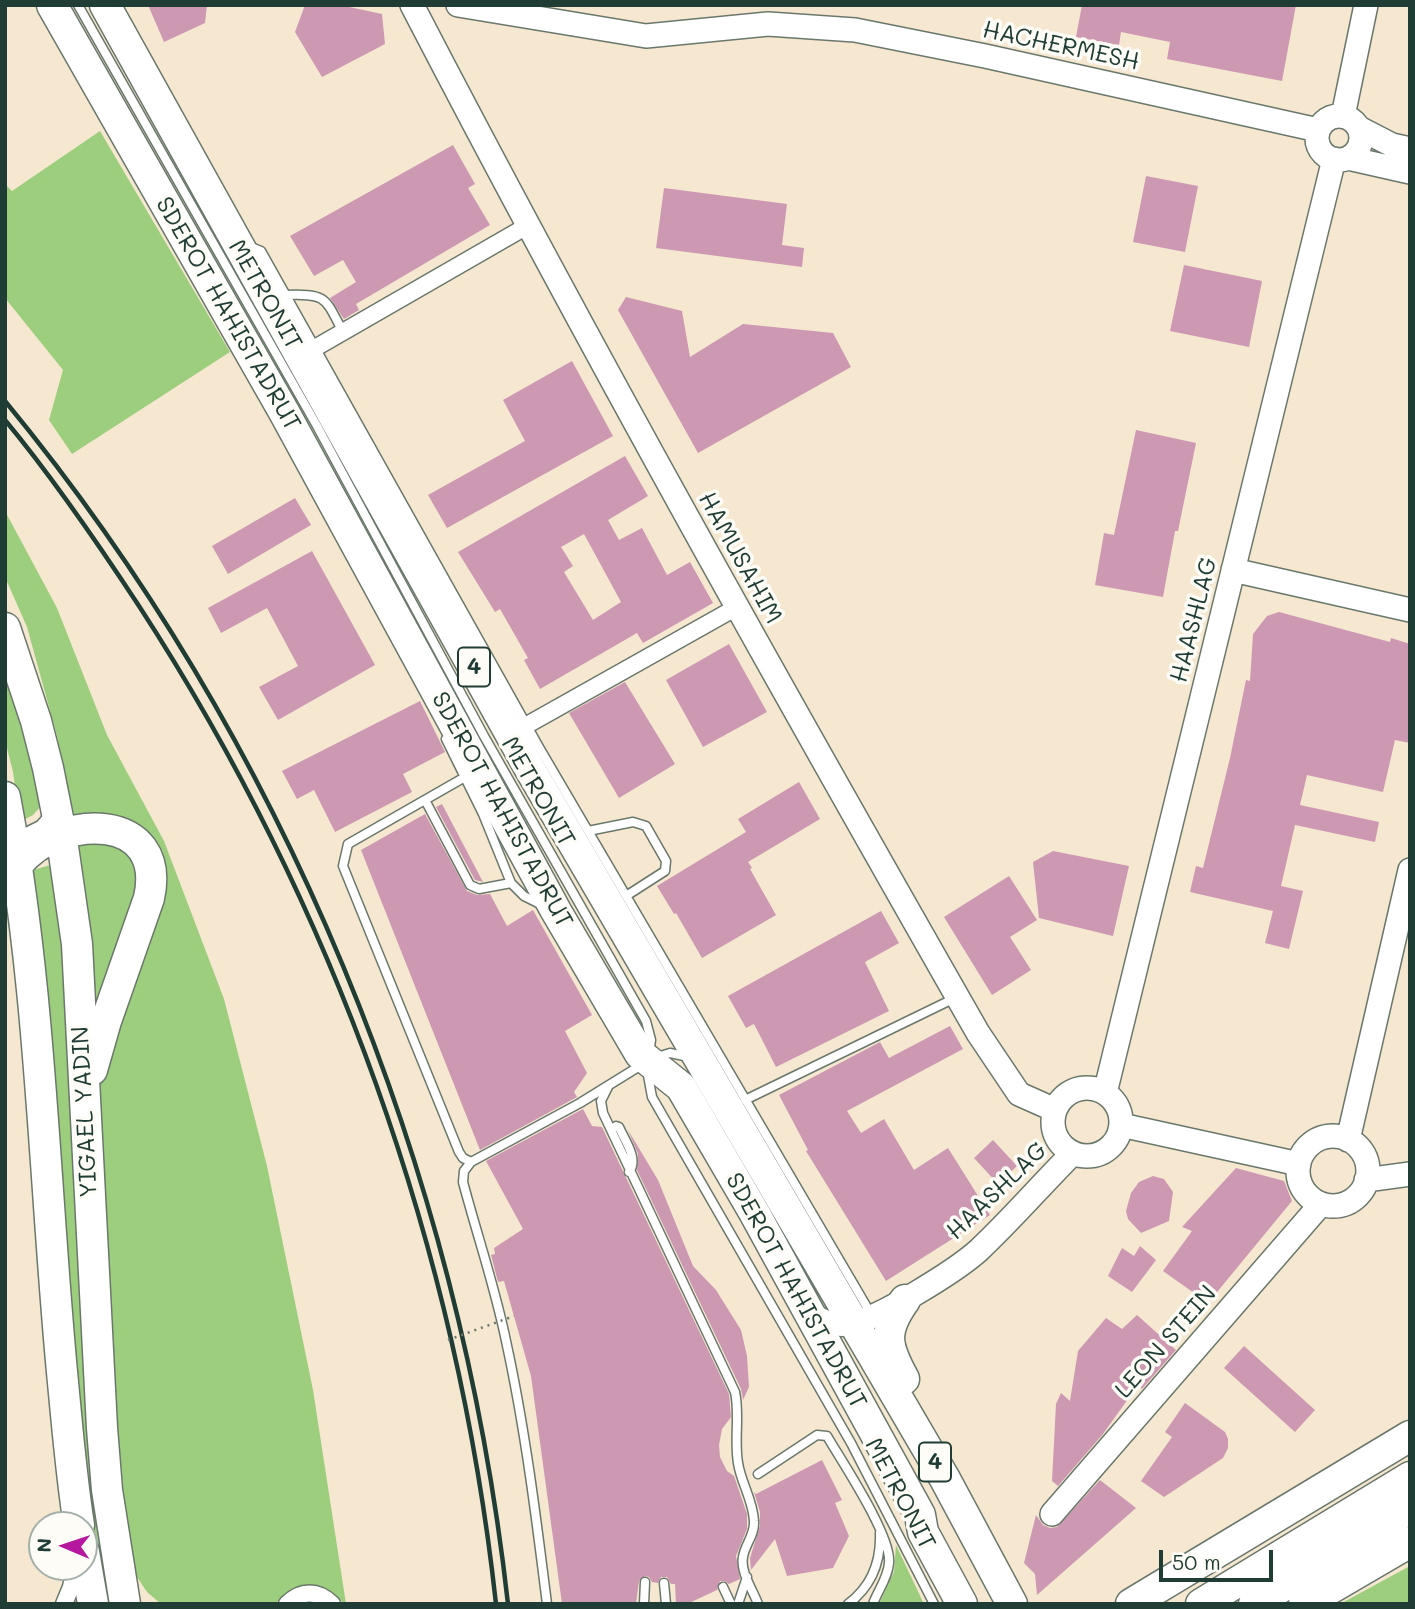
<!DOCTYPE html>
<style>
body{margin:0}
#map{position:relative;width:1415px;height:1609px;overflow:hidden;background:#f5e7d0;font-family:Mali,sans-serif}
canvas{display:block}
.frame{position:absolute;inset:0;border:7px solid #1f3d34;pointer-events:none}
.north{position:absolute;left:28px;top:1511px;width:70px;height:70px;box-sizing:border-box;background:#fdfcf7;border:2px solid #a4b0a9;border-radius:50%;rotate:272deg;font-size:19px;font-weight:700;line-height:28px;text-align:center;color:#1f3d34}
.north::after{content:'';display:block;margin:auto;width:24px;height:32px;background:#b5179e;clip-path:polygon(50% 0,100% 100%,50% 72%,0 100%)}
.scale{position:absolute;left:1159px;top:1550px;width:114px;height:32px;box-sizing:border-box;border:4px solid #1f3d34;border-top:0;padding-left:9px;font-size:21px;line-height:24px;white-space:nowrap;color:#1f3d34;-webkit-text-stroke:5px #fdfcf7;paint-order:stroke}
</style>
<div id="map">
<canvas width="1415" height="1609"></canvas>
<div class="frame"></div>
<div class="north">N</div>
<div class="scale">50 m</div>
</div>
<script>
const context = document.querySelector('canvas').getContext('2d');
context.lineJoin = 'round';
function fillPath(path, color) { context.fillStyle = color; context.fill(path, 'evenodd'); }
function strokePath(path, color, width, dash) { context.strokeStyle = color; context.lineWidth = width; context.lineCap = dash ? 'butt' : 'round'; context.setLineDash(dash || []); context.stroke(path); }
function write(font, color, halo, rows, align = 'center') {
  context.font = font + ' Mali,sans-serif'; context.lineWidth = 7; context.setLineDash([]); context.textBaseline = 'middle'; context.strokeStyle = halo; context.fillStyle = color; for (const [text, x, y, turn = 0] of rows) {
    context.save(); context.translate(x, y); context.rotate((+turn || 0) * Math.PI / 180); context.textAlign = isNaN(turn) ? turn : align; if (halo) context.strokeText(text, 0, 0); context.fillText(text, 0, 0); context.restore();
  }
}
fillPath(new Path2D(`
 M100,131L230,352L72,454L49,420L63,370L5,298V184L12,191Z
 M5,511L57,608L107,735L164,841L224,999L267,1166L313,1390L346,1604L326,1591L296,1590L274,1604H161L147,1592L135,1574L120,1489L98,1086L102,1063L157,860L73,822L57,736L27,627L5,577Z
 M5,663L17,694L42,805L33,815L20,822L13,772L5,740Z
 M73,841H119L146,877L91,1034Z
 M50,865L60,914L116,1604H102L100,1599L85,1508L30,871Z
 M896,1545L924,1604H879L894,1572Z
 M1410,1566V1604H1340Z`), '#9dce7d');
fillPath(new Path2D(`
 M148,5H207L205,23L164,42Z
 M305,5H340L382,14L385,44L322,77L295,32Z
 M1082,5H1296L1282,81L1167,59L1170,42L1121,32L1119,45L1076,37Z
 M453,145L475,184L468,188L490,225L356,304L359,310L344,319L330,298L356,282L343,260L314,276L290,236Z
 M1146,176L1198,186L1185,252L1133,242Z
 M664,188L787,204L782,245L804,248L802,267L656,248Z
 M1184,265L1262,281L1249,347L1170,331Z
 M626,297L682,311L690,357L743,324L833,333L851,367L698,453L618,310Z
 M572,361L613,436L447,528L428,495L525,441L503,400Z
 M1136,430L1196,443L1178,531H1175L1163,597L1095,585L1104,533L1114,535Z
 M625,456L648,496L608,520L619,540L642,528L667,575L690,562L713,603L643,643L637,633L540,689L524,660L528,658L500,609L495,612L458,552ZM584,534L621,602L593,620L564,572L573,566L561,547Z
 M295,498L311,525L228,574L212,546Z
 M312,551L375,665L278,720L259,687L298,666L267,608L221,633L208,608Z
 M1279,612L1390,642L1391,638L1410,644V743L1395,740L1383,792L1307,775L1300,805L1379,822L1375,842L1295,825L1281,886L1303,891L1289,949L1265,943L1273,911L1190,892L1196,866L1203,868L1230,758L1246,680L1250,681L1253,634L1267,616Z
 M729,644L767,712L703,747L666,680Z
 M625,682L675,764L619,798L569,713Z
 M420,701L445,752L403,774L412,792L335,832L314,790L297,799L282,771Z
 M799,782L820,819L748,862L752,868L750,869L776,915L702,958L676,913L674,914L657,886L746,832L738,819Z
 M442,804L483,882L475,880L436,807Z
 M425,814L467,891L477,895L490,894L507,926L533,910L592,1015L565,1031L587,1073L574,1092L577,1097L480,1150L361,850Z
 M1053,851L1129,866L1113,936L1039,918L1033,862Z
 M1009,876L1037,920L1010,937L1031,970L992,995L944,917Z
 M881,911L899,943L865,962L889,1011L776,1067L754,1024L746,1028L728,996Z
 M950,1026L963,1049L847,1111L861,1133L884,1119L914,1170L948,1148L990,1215L886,1281L806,1151L808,1150L779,1095L880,1042L889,1058Z
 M583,1109L592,1126L602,1127L729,1394L731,1417L722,1429L719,1445L720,1457L727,1471L734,1476L747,1514V1529L736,1556L740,1579L729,1584L724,1581H720L717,1590L687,1604H676L675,1584H671L667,1577H661L658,1583L652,1582L649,1577L645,1576L639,1581L636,1604H562L531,1376L504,1281L498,1282L491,1255L495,1254L494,1248L523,1229L486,1161Z
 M628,1130L658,1180L693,1266L716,1290L741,1330L747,1356L749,1387L743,1400L741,1389L637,1170L638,1154Z
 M993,1140L1017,1166L998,1184L974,1158Z
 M1236,1168L1284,1181L1292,1201L1208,1303L1163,1271L1192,1231L1182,1227Z
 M1153,1176L1164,1179L1173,1192L1169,1221L1141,1233L1128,1219L1126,1211L1131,1193L1139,1182Z
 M1140,1246L1156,1260L1132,1292L1108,1276L1122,1248L1134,1256Z
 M1137,1315L1176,1350L1142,1389L1138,1385L1103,1434L1058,1486L1052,1481L1056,1404L1061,1393L1070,1401L1078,1351L1106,1318L1122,1329Z
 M1244,1346L1315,1410L1295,1432L1224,1368Z
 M1185,1403L1225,1432L1228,1439V1448L1223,1458L1164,1497L1141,1481L1172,1437L1165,1432Z
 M822,1460L842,1500L835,1503L849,1536L833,1568L787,1576L775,1539L751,1570L750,1558L760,1526V1512L754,1492L756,1494Z
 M1100,1480L1136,1508L1037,1595L1035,1574L1024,1563L1036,1515L1043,1525L1050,1528L1057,1527Z`), '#cd98b2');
const lane = new Path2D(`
 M78,5L317,426L484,736L646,1021L651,1040L649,1054
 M251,247L261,251L540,749L871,1314
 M285,295C327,294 324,296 343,332
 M446,739L483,814L511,883L524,896L542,905
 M465,777L348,844L343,866L459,1152L463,1158L471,1162L580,1103L643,1064
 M425,800L470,885L479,889L511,883
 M588,831L633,822L646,826L666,861L665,871L626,896
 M18,836L40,825L50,814
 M654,1058L670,1053L689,1057
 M647,1070L652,1097L851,1443L934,1604
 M608,1087L601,1101L603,1113L735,1392C740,1415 734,1439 738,1463C741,1483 753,1500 754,1521C755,1535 745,1544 743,1557C740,1572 753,1590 758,1604
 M745,1100L955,998
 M611,1130L616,1126L619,1127C625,1141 639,1159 629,1172
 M471,1162L464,1171L463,1182C477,1235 495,1287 506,1341C525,1428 536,1516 547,1604
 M758,1474L817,1435L827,1436C842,1462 892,1536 889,1563C888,1578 878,1590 873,1604
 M664,1583L666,1604
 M723,1587L731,1604
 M644,1604L645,1582
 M738,1604L747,1577
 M848,1604C872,1586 881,1561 880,1533`);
const street = new Path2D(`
 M315,348L527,226
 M527,725L737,607
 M64,1604L71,1587L75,1567
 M287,1604C301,1590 318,1590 332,1604`);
const secondary = new Path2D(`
 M412,5C592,352 784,693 978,1033L1019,1094L1055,1110
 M458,5L646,36L768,24L855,30L985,56L1318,130
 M1343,116L1366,5
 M1317 138a22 22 0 1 1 44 0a22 22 0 1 1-44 0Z
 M1359,128L1392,145L1410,149
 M1348,158L1410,172
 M1233,570L1410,610
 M1053 1122a34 34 0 1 1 68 0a34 34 0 1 1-68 0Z
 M1105,1093L1334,159
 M1121,1125L1299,1164
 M1298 1171a35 35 0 1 1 70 0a35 35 0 1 1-70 0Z
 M1348,1140L1410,870
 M1366,1180L1410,1174
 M808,1311C820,1321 832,1326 848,1324C875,1322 958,1269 979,1250C1012,1219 1041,1185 1073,1153
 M1052,1514L1321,1204`);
const highway = new Path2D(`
 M52,5L284,412L556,911L640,1054L681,1087L755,1214L920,1515L923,1532L962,1604
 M105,5L531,771L945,1479L1012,1604
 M5,628L36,721L48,768L61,833L77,944L102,1428L107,1490L125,1604
 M5,797C41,986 44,1180 62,1372C67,1423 71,1475 79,1525
 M18,864C60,812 168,812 149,898L106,1021L92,1070
 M904,1379C886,1346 882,1332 905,1300
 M84,1552L93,1604
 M1131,1604L1410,1436
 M1201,1604L1410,1477
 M1254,1604L1410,1508
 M1304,1604L1410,1542`);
strokePath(lane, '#6a786b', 11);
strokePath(street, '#6a786b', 19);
strokePath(secondary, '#6a786b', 26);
strokePath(highway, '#6a786b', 33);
strokePath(new Path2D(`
 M685,1603L686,1604`), '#6a786b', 2.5, [2, 5]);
strokePath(lane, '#fff', 8);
strokePath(street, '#fff', 16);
strokePath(secondary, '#fff', 23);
strokePath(highway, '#fff', 30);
strokePath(new Path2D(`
 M5,401C285,741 459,1167 508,1604
 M5,420C54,479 97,542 139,606C334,906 457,1248 496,1604`), '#1f3d34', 4.5);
strokePath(new Path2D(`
 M448,1340L514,1316`), '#6a786b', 2.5, [2, 5]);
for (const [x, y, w] of [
 [474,667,32],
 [935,1462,32]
]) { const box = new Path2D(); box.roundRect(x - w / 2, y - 19.5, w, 39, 5); context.fillStyle = '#fdfcf7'; context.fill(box); strokePath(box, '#1f3d34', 2); }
write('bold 23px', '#1f3d34', null, [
 ["4",474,667],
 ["4",935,1462]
]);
write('24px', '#1f3d34', '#fdfcf7', [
 ["HACHERMESH",1061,46,12],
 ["METRONIT",265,295,60],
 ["SDEROT HAHISTADRUT",228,314,60],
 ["HAMUSAHIM",740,558,61],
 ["HAASHLAG",1194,620,-76],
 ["METRONIT",538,792,60],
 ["SDEROT HAHISTADRUT",502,810,61],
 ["YIGAEL YADIN",85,1112,-93],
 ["HAASHLAG",997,1191,-44],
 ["SDEROT HAHISTADRUT",796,1291,61],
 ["LEON STEIN",1166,1342,-49],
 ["METRONIT",900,1494,62]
]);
</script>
